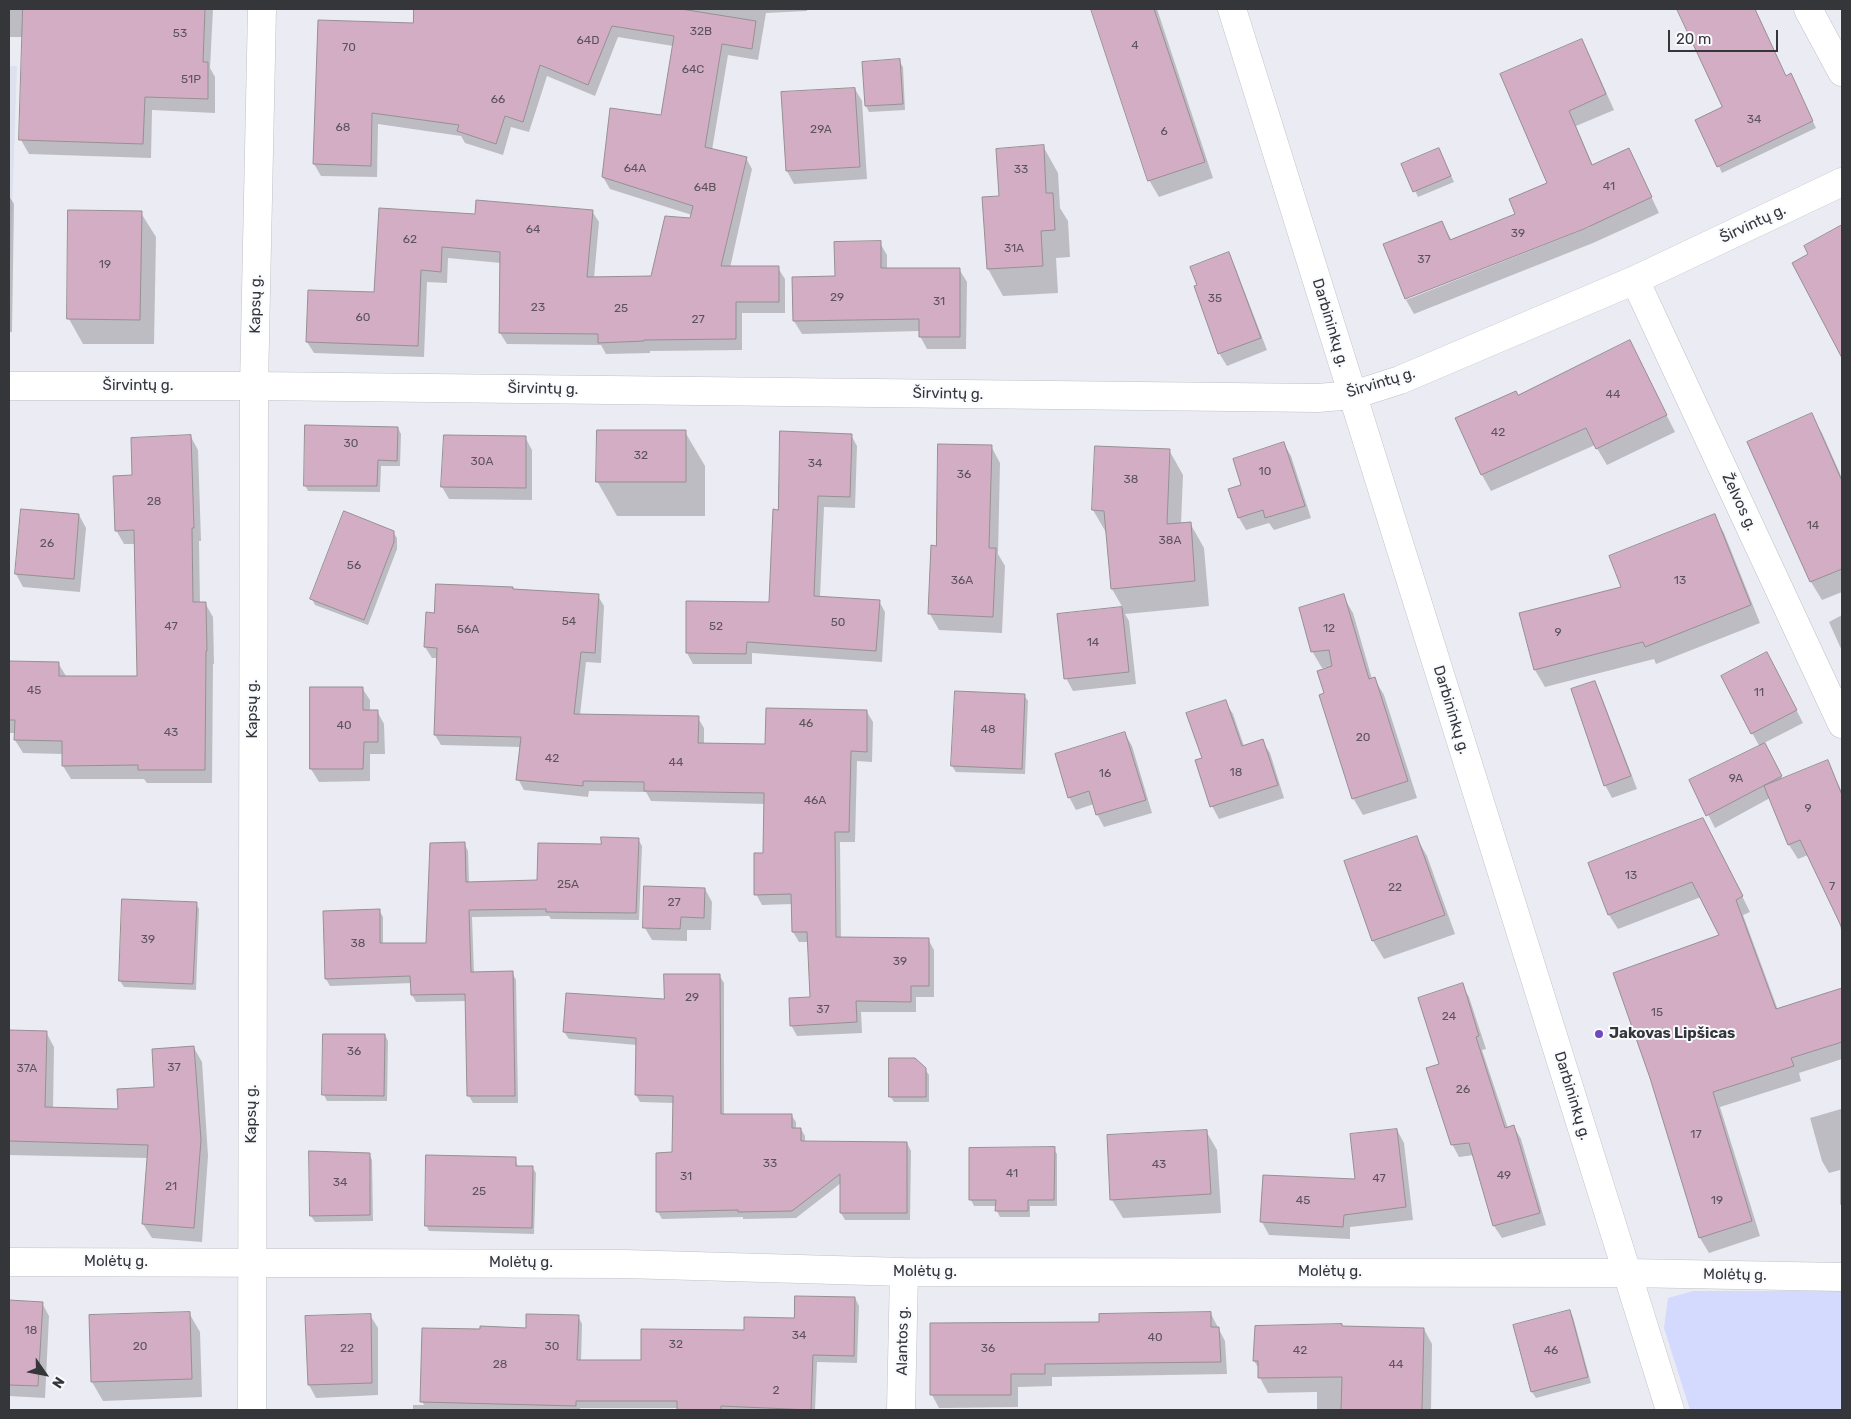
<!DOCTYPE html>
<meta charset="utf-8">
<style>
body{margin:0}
#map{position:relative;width:1851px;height:1419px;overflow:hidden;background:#ebecf3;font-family:Rubik,sans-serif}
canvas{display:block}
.frame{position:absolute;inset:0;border:10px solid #353639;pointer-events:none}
.north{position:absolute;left:20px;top:1349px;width:50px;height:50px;-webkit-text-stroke:4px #f9fafe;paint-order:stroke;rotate:123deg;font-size:14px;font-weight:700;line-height:20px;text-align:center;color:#353639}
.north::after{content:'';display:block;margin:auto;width:18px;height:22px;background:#353639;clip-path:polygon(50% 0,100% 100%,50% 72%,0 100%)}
.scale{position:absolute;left:1668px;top:30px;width:110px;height:22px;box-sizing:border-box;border:2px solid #353639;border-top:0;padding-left:6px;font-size:15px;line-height:18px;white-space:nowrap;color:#353639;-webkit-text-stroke:4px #f9fafe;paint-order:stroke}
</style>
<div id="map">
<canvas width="1851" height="1419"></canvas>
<div class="frame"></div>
<div class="north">N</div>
<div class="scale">20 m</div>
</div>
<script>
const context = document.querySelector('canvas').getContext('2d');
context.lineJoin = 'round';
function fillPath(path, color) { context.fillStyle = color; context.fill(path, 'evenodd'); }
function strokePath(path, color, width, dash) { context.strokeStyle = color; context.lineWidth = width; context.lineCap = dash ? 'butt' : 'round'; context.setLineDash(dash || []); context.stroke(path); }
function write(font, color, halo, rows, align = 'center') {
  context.font = font + ' Rubik,sans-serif'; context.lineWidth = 4; context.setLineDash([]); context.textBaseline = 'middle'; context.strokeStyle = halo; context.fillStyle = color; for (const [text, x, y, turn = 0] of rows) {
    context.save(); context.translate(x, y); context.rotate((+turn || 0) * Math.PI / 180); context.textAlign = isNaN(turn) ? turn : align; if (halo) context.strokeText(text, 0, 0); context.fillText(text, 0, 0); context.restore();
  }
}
fillPath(new Path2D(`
 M9,66H17L9,298Z`), '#dde0ed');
fillPath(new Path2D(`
 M1693,1291H1842V1410H1690L1664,1328L1668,1298Z`), '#d3dafd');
fillPath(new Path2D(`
 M9,9H213L210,68L215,77V113L152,110L151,158L29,154L21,140L23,37H9Z
 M489,9H807V11L766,13L758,60L728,55L712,150L746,158L752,169L730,268H778L785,279V313H742V350L650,351V353L606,354L601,345L507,344L500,333L501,263L448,258L447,283L427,282L424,357L314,353L307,342L376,293L476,215L592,211L599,222L594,278L652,277L691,219L692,215L610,189L603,177L662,116L673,46L618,37L595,96L547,76L529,132L511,127L503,155L465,143L461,136L378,124L377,177L321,176L314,164L319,21L482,59Z
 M1093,9H1157L1213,178L1159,197L1149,180Z
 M1678,9H1754L1786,77L1794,81L1816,128L1722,173L1697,120L1724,108Z
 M1582,41L1590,56L1614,110L1576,126L1593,166L1629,150L1659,213L1593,243L1414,314L1406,300L1590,227L1589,225L1406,298V299L1385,245L1442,222L1452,241L1517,215L1549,183Z
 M899,61L903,67L905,110L869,112L866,106Z
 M855,89L862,101L867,179L794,184L787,171Z
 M1043,146L1058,173L1060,208L1068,221L1070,257L1056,258L1058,293L1003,296L988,269L984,198L1000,197Z
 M1439,149L1454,182L1418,197L1403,164Z
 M9,196L14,204L12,332H9Z
 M70,212L141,213L156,237L154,344H83L69,319Z
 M1842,227V355L1794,263L1810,254L1806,247Z
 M880,243L887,255V269H959L967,282L966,349H927L920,336V331L802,334L794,321L836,277Z
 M1228,254L1235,267L1267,350L1227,366L1219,353Z
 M1630,342L1675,432L1607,465L1595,445L1491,491L1482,475L1457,419L1518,397Z
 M1811,415L1822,433L1842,478V592L1822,600L1811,582Z
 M398,428L401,434L400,466H381L380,492L308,491L305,485Z
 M685,432L705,466V516H617L597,481Z
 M851,435L857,446L855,508L824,507L820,597L879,601L885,612L882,662L752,653V664H693L687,653L770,603L779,511Z
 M191,437L198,450L201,541H199L200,603H205L213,617L214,664H213L212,783H147L144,779H71L63,766V754L23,753L15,740V733H9V662L58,663L66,676L138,678L135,544H124L116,530L133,476Z
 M525,437L532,450V500L449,499L442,487Z
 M1284,444L1291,456L1311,518L1274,530L1269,523L1246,530L1239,518L1230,490L1243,486Z
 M991,446L1000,463L998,554L1005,566L1002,633L939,630L930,614L938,547Z
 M1169,450L1183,475L1181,524L1190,523L1204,548L1209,606L1125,614L1129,621L1136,684L1073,691L1066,678L1059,615L1123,608L1112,589L1107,534L1093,510Z
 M22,511L79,515L86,528L80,592L23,587L16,574Z
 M1714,516L1724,533L1760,623L1656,664L1654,659L1545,687L1535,670L1520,614L1623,587Z
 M393,532L397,538V549L368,625L315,605L312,599Z
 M514,590L598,596L604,606L601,663L586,662L580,715L698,718L704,728V744L767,746L867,712L873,722L872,762L857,761L855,842H840L841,939H928L934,950V997H916V1012H861L862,1033L797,1036L791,1025L811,998L809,942H799L793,932L792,904L762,905L756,894L764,854L765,804L651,801L646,792L589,791L588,797L524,790L518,779L521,747L441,745L435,735L438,658H432L425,647L427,614H436Z
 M1343,596L1353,613L1372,679L1374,678L1384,695L1417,798L1363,815L1353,798L1325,694L1330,667L1322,668L1312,651Z
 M1842,615V651L1829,622Z
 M1774,666L1803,723L1764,743L1783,780L1827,761L1842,792V935L1838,916L1808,855L1798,859L1789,845L1770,798L1715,828L1691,781L1760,747L1752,733Z
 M1594,682L1601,695L1637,789L1612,798L1605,785Z
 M311,688H362L370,700V711H377L384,724L385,754H370V781L319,782L311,769Z
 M1024,695L1028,701L1025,774L956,772L952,766Z
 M1225,702L1233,714L1244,746L1262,741L1270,753L1284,798L1219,819L1212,806L1204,759Z
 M1125,734L1132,746L1152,813L1104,827L1097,814L1094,804L1076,810L1069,797Z
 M1712,835L1750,912L1743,915L1778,1010L1842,989V1059L1799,1073L1801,1081L1720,1107L1760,1236L1709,1253L1700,1238L1651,1078L1721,936L1701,897L1618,929L1609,915Z
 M1416,837L1427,856L1455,934L1384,959L1373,941L1346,862Z
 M638,839L642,846L639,920L551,919L549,916L472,917L474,974L512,972L516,980L518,1103H473L469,1096L467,1001L416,1002L412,995V983L330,986L326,979L379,910L383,917V944H427L464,843L468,851L469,883L538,882L602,845Z
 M705,889L712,902L711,930H687V941L652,940L645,928Z
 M196,903L199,909L196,990L124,987L120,981Z
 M719,975L724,983V1115H791L796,1122V1129H801L805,1136V1143H907L911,1151L910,1220H845L841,1213V1183L796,1218L743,1219V1217L662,1219L658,1212L673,1153L674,1103L640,1102L636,1095L637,1045L569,1039L564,1032L567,994L665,1001Z
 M1462,985L1469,997L1486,1049L1482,1050L1508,1128L1514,1127L1521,1139L1546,1225L1502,1238L1494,1226L1474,1155L1459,1157L1452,1144L1440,1065Z
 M9,1031L46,1032L54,1047L53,1109L119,1110L156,1088L194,1048L202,1062L208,1156L202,1242L152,1238L143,1224L148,1158L9,1155Z
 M385,1035L388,1041L387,1101H327L324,1095Z
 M925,1069L929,1075V1102H894L890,1096Z
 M1841,1109L1842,1112V1207L1840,1204V1170L1829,1173L1822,1161L1810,1118Z
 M1397,1130L1404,1143L1413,1220L1350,1227V1239L1269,1235L1262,1222L1357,1181Z
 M1206,1131L1217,1150L1221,1213L1123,1218L1112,1200Z
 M1054,1149L1057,1154V1206H1030V1217H1000L997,1211V1206H974L971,1200Z
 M310,1153L369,1154L372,1160L373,1221L315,1222L311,1216Z
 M515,1158L518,1167H532L536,1173L534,1234L429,1231L426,1225Z
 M855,1298L859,1306L857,1363L817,1362L815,1410H678V1408H580V1410H413V1405H424L422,1401L527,1329L578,1316L582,1324L581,1362L642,1361L745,1331L795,1319Z
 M9,1302L42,1303L49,1316L45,1398L9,1396Z
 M1570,1311L1573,1317L1591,1383L1536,1398L1532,1392L1515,1326Z
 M189,1313L200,1332L202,1397L103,1401L92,1382Z
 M1211,1314L1225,1341L1227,1374L1052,1377V1386L1018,1387V1407L939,1408L932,1395L931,1325L1100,1323Z
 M370,1315L378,1328V1395L316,1398L309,1385L307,1317Z
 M1343,1328L1424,1329L1432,1344L1431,1410H1317V1392L1268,1393L1260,1378V1370L1254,1361Z`), '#0003');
const building = new Path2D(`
 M23,9H205L203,62H208V99L145,97L143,144L19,140Z
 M414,9H681L756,21L752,49L722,44L705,147L747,157L721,266H779V302H736V339L644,340V341L598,343V334L499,333L500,252L442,247L441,272L421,270L418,346L306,342L308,290L374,292L379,208L475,214L476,200L593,210L587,277L651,276L665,216L690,218L693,206L602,177L610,108L661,115L674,36L612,26L588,85L540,65L523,122L505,116L496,144L457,131L459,125L372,113L371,166L313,164L318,20L413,23Z
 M1091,9H1154L1205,162L1148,181Z
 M1677,9H1755L1786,76L1791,73L1813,121L1717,167L1695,120L1722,107Z
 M1582,39L1606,94L1569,111L1592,165L1629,148L1652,197L1584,229L1405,299L1383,244L1442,221L1450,240L1515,214L1509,199L1547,183L1500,74Z
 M900,59L903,104L865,106L862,62Z
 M855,88L860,167L786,171L781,92Z
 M1044,145L1046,193H1053L1055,230L1041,231L1043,266L987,269L982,197L999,196L996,149Z
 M1439,148L1451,176L1413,192L1401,164Z
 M68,210L142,211L140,320L67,319Z
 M1842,225V358L1792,263L1808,254L1804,246Z
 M881,241V268H960V337H919V319L793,321L792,277L835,276L834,242Z
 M1229,252L1261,338L1218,354L1194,286L1197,285L1190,267Z
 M1630,340L1667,415L1596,449L1586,428L1481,475L1455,418L1516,391L1518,395Z
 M1812,413L1842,481V569L1810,582L1747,442Z
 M305,425L398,427L397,461L378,460L377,486H304Z
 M597,430H686V482H596Z
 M780,431L852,434L850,497L818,496L814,596L880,600L876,651L747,642L746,654L686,653V601L769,602L773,509L778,510Z
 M191,435L194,528H192L193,602H206L207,651H206L205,770H138V765L62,766V741L14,740L15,720H9V661L59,662V676H137L134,530L115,531L113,476L132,475L131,438Z
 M444,435L526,436V488L441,487Z
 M1284,442L1305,506L1265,518L1263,510L1238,518L1228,489L1241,485L1233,459Z
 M938,444L992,445L989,548H996L993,617L928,614L931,545L936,546Z
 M1095,446L1170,449L1167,524L1191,522L1195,581L1111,589L1104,511L1092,510Z
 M21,509L79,514L74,579L15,574Z
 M344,511L394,531V542L364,620L310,599Z
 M1715,514L1751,605L1645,647L1643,642L1534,670L1519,613L1621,587L1609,556Z
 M436,584L513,587V589L599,594L595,653L581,652L574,714L699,716L698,743L765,744L766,708L867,710V752L851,751L849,832H835L836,937L929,938V986H911V1002L856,1001L857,1022L790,1026L789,998L810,997L807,932H792L791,894L754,895V853H763L764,793L644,791V782L583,781V786L516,780L521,737L434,735L437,648L424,647L426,612L434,613Z
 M1344,594L1369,679L1375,677L1408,781L1352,799L1319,695L1324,693L1317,671L1332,666L1329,650L1311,652L1299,608Z
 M1122,607L1129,672L1064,679L1057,614Z
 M1767,652L1797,710L1751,734L1721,676Z
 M1595,681L1631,776L1604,786L1571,689Z
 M310,687H363V710H378V742H364L363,769H310Z
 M955,691L1025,694L1022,769L951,766Z
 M1226,700L1242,746L1263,739L1278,785L1210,807L1195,760L1202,758L1186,713Z
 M1125,732L1146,800L1096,815L1089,791L1068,798L1055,754Z
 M1765,743L1782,776L1706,816L1689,780Z
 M1828,760L1842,795V928L1800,840L1788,845L1764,786Z
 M1703,818L1743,896L1736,900L1776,1009L1842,988V1042L1791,1058L1794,1066L1713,1092L1752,1221L1699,1238L1650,1078L1613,973L1719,935L1692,882L1608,915L1588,863Z
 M1417,836L1445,915L1372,941L1344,861Z
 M601,837L639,838L636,913L546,912V909L469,910L471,972L513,971L515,1096H467L465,994L411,995L410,976L325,979L323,911L380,909V943H426L430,843L465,842L466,882L537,880L538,843L601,844Z
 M644,886L705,888L704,918L681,917L680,929L643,928Z
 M122,899L197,902L193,984L119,981Z
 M664,974H720L721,1114H792V1128H801V1141L907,1142V1213H840V1174L792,1211L738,1212V1210L656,1212V1153L672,1152L673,1096L635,1095L636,1038L563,1032L566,993L664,999Z
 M1463,983L1479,1036L1476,1037L1505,1128L1514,1125L1540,1213L1493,1226L1469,1143L1451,1145L1426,1068L1439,1064L1418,998Z
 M9,1030L47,1031L45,1107L118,1109L117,1089L154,1087L152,1049L194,1046L201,1140L194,1228L142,1224L148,1145L9,1141Z
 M323,1034H385L384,1096L322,1095Z
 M889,1058H915L926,1068V1097H889Z
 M1397,1129L1406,1207L1344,1215L1343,1227L1260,1222L1263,1175L1355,1179L1350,1134Z
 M1207,1130L1211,1194L1110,1200L1107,1135Z
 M1055,1147L1054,1200H1028V1211H995L996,1200H969V1148Z
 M309,1151L370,1153V1215L310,1216Z
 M426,1155L516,1157V1166H533L532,1228L425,1226Z
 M795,1296L855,1297L854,1356L813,1355L811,1410L721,1406V1410H677V1401H576V1406L420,1402L422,1328L480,1329V1326L526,1328V1314L579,1315L577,1360H641V1329L744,1330V1317L794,1318Z
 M9,1300L43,1302L38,1386L9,1385Z
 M1570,1310L1588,1377L1531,1392L1513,1325Z
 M190,1312L192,1379L91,1382L89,1315Z
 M1211,1312V1327H1219L1221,1362L1045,1364V1374H1011V1395H930V1323L1099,1322V1314Z
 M371,1314L372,1383L308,1385L305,1316Z
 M1342,1324V1326L1424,1328L1422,1410H1341L1342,1377L1258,1378V1361H1253L1255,1326Z`);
fillPath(building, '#d3adc3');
strokePath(building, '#968f93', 1);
const street = new Path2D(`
 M1232,9L1670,1410
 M1808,9L1842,72
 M1635,280L1842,724
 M9,386H254L1318,398L1353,395L1400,380L1635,280L1842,182
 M9,1262L624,1264L904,1272L1627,1273L1842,1277
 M252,1410L254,386L262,9
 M901,1410L904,1272`);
strokePath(street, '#bfc0c7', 29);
strokePath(street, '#fff', 28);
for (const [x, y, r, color] of [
 [1599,1034,5,"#7048c0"]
]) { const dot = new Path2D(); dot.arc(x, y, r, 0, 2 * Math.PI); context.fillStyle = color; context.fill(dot); strokePath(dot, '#f9fafe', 2); }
write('12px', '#5c545c', null, [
 ["32B",701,32],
 ["53",180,34],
 ["64D",588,41],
 ["4",1135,46],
 ["70",349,48],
 ["64C",693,70],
 ["51P",191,80],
 ["66",498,100],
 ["34",1754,120],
 ["68",343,128],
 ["29A",821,130],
 ["6",1164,132],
 ["64A",635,169],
 ["33",1021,170],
 ["41",1609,187],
 ["64B",705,188],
 ["64",533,230],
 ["39",1518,234],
 ["62",410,240],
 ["31A",1014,249],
 ["37",1424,260],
 ["19",105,265],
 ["29",837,298],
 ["35",1215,299],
 ["31",939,302],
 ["23",538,308],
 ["25",621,309],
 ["60",363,318],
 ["27",698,320],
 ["44",1613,395],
 ["42",1498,433],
 ["30",351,444],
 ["32",641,456],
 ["30A",482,462],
 ["34",815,464],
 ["10",1265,472],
 ["36",964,475],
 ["38",1131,480],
 ["28",154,502],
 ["14",1813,526],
 ["38A",1170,541],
 ["26",47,544],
 ["56",354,566],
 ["36A",962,581],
 ["13",1680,581],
 ["54",569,622],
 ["50",838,623],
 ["47",171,627],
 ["52",716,627],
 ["12",1329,629],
 ["56A",468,630],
 ["9",1558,633],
 ["14",1093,643],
 ["45",34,691],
 ["11",1759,693],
 ["46",806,724],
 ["40",344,726],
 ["48",988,730],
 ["43",171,733],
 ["20",1363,738],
 ["42",552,759],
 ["44",676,763],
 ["18",1236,773],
 ["16",1105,774],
 ["9A",1736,779],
 ["46A",815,801],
 ["9",1808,809],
 ["13",1631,876],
 ["25A",568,885],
 ["7",1832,887],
 ["22",1395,888],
 ["27",674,903],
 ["39",148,940],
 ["38",358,944],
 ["39",900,962],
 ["29",692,998],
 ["37",823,1010],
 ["15",1657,1013],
 ["24",1449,1017],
 ["36",354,1052],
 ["37",174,1068],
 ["37A",27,1069],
 ["26",1463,1090],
 ["17",1696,1135],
 ["33",770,1164],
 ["43",1159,1165],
 ["41",1012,1174],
 ["49",1504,1176],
 ["31",686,1177],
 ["47",1379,1179],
 ["34",340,1183],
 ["21",171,1187],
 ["25",479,1192],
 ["45",1303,1201],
 ["19",1717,1201],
 ["18",31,1331],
 ["34",799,1336],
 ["40",1155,1338],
 ["32",676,1345],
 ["20",140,1347],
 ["30",552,1347],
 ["22",347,1349],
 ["36",988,1349],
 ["42",1300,1351],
 ["46",1551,1351],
 ["28",500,1365],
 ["44",1396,1365],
 ["2",776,1391]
]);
write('15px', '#353639', '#f9fafe', [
 ["Širvintų g.",1753,224,-25],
 ["Kapsų g.",256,304,-89],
 ["Darbininkų g.",1330,323,73],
 ["Širvintų g.",1381,383,-17],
 ["Širvintų g.",138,386],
 ["Širvintų g.",543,389,1],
 ["Širvintų g.",948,394,1],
 ["Želvos g.",1739,502,65],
 ["Kapsų g.",253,709,-90],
 ["Darbininkų g.",1451,710,73],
 ["Darbininkų g.",1572,1096,73],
 ["Kapsų g.",252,1114,-90],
 ["Molėtų g.",116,1262],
 ["Molėtų g.",521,1263],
 ["Molėtų g.",925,1272],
 ["Molėtų g.",1330,1272],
 ["Molėtų g.",1735,1275,1],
 ["Alantos g.",903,1341,-89]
]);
write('bold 15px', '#353639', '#f9fafe', [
 ["Jakovas Lipšicas",1609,1034]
], 'left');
</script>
